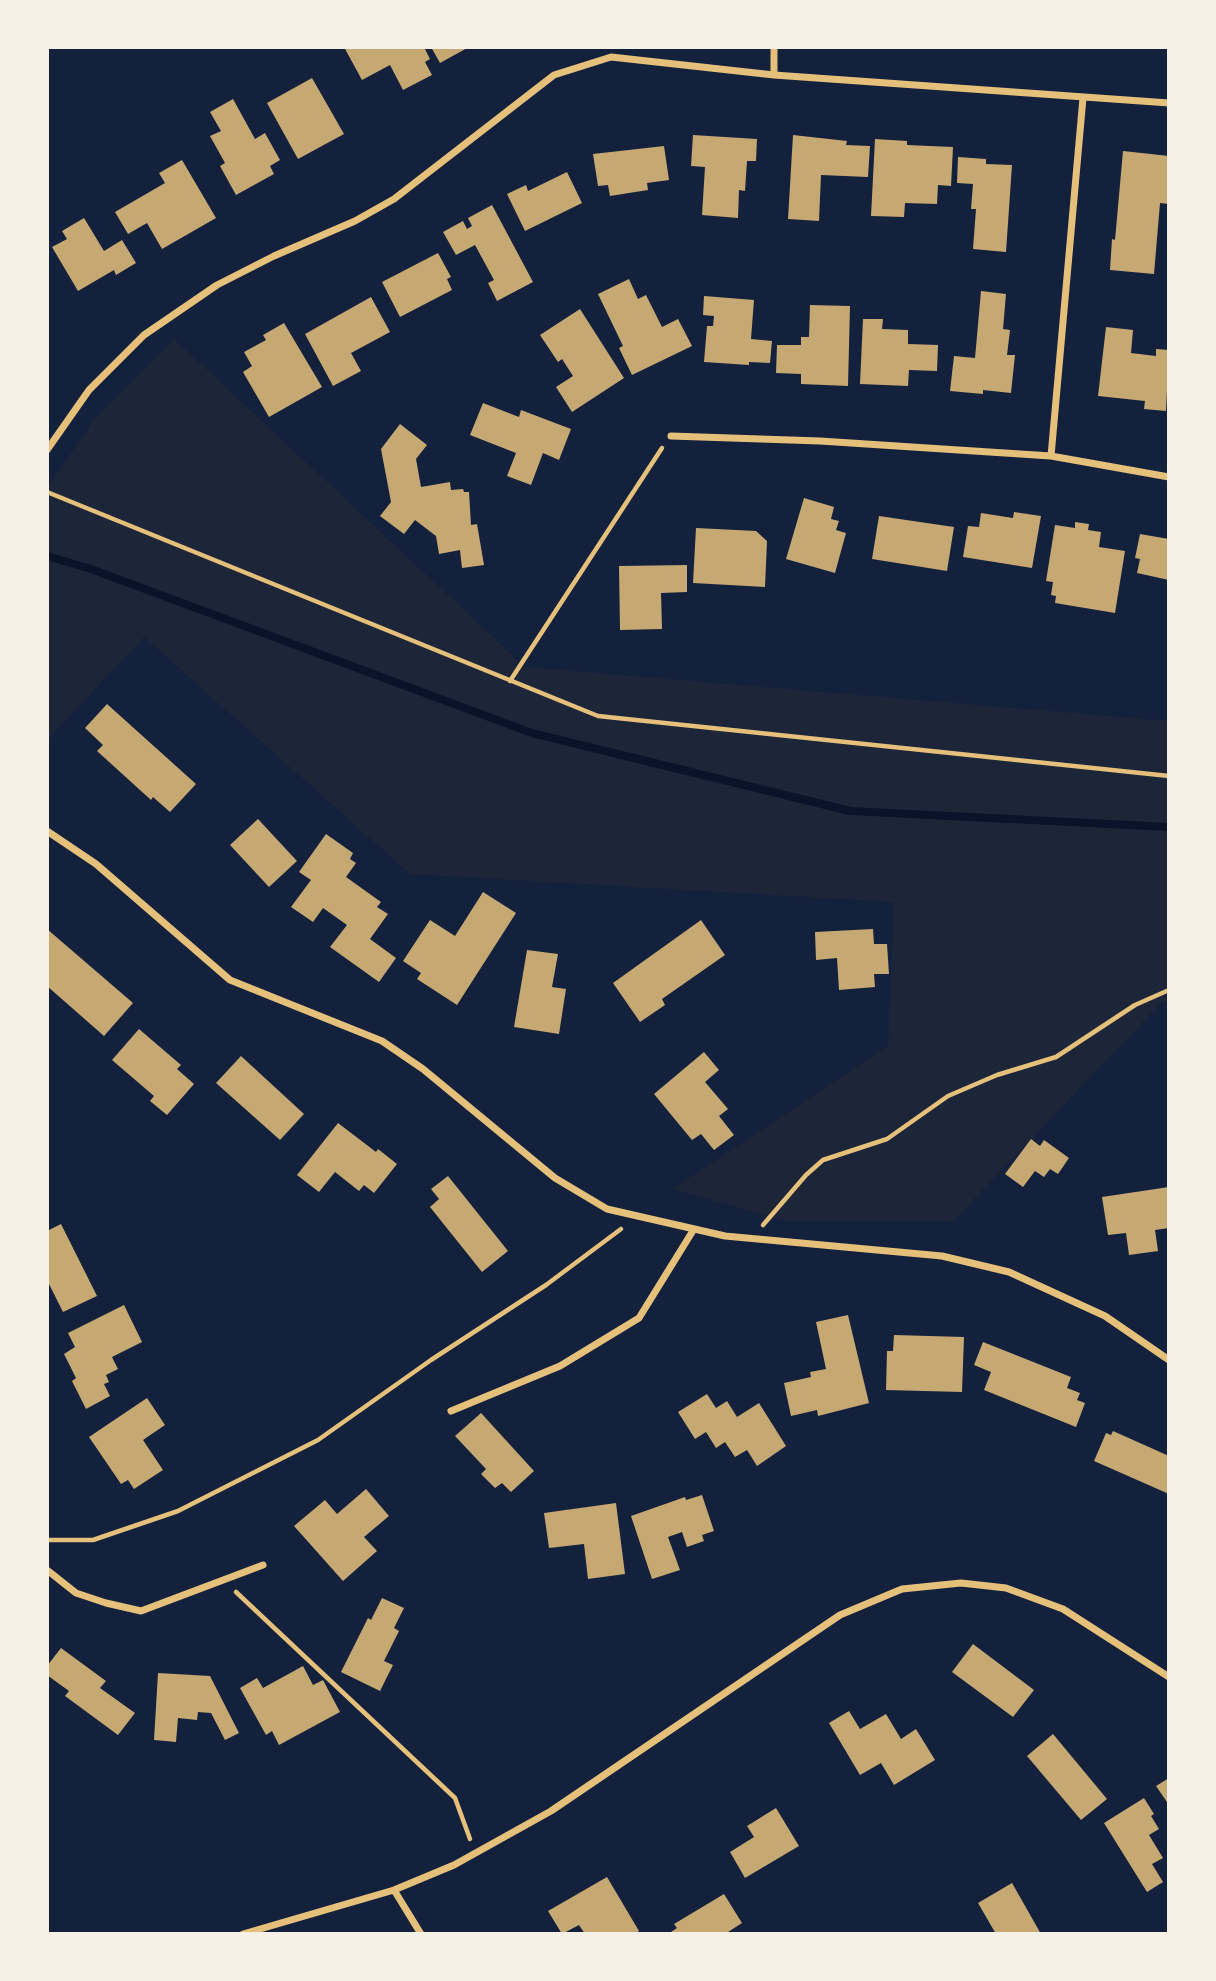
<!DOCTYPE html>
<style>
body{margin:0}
#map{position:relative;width:1216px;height:1981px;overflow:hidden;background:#14213d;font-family:"Roboto Condensed",sans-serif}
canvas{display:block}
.frame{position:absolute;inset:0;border:49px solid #f6f1e7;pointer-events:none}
</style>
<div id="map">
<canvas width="1216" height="1981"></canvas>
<div class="frame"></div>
</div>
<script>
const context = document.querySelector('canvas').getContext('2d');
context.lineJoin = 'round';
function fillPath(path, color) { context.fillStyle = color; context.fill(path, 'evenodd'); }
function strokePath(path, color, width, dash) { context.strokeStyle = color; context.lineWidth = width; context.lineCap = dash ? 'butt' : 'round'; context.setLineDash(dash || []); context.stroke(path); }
fillPath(new Path2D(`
 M175,340L525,667L1169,721V1001H1163L952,1222L786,1221L672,1189L888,1046L894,902L410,874L144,637L47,740V488L96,417Z`), '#1d2539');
strokePath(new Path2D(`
 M47,556L91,569L532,733L850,811L1169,827`), '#0b132b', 8);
fillPath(new Path2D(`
 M344,47H424L430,59L425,62L432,75L403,90L390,65L362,80Z
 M431,47H469L440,63Z
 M312,78L344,134L298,159L267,103Z
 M233,99L255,139L265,133L280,160L270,166L274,174L236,195L220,166L225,163L210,136L221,131L210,112Z
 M693,135L757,139L756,161H747L745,191L739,190L738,218L702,215L705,167L691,166Z
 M793,135L847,141L846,145L870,146L868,177L821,175L819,221L788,219Z
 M875,139L907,141V145L953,147L951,186L938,185L937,204L905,203L904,217L871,216Z
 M664,146L669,180L647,183L648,190L610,196L608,185L598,186L593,154Z
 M1123,151L1169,156V204L1160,203L1154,274L1110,270L1112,239L1115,240Z
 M958,157L986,159V164L1012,165L1006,252L973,249L976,209H971L973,184L957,183Z
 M182,160L216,218L162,249L147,223L128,234L115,212L165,183L159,173Z
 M567,172L582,203L525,231L507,194L526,185L528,191Z
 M492,205L533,282L497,301L488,283L494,280L475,245L456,255L443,232L463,221L467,229L472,226L468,218Z
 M84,218L104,251L122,240L136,263L116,275L114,270L78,291L52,247L67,239L62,231Z
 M438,253L451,277L447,279L452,290L400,317L382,282Z
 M629,279L638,299L646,295L662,327L678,319L692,346L632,375L619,348L623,346L598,294Z
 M981,291L1006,294L1003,329L1010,330L1007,355H1015L1011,393L983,390V394L950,391L954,356L975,358Z
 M704,296L754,300L751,339L772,341L770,363L749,362V365L704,362L707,326H713L714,316L703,315Z
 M371,297L390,332L351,353L361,371L333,386L305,334Z
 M810,305L850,306L848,386L801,384V374L776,373L777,345H801V337H809Z
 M580,309L624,378L572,412L556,387L573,376L562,359L558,362L540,335Z
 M863,319H883L882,329L908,330V344L938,345L937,371L909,370L908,386L860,384Z
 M284,323L322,387L269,417L243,372L252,366L244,352L266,340L263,335Z
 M1106,327L1133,330L1131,353L1156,356V349L1169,350L1166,411L1144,409L1145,401L1098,396Z
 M483,403L519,417L521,410L571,429L559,460L543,453L531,485L507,476L516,453L470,435Z
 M400,424L427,445L416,459L421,487L450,482L451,490L463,489L464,492H469L471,525L477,524L484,565L462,568L460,550L439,554L436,536L415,520L404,534L380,516L391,502L381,449Z
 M804,498L834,507L831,519L839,521L836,530L846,533L835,573L786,559Z
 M1014,512L1041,516L1032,568L963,557L968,526L979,527L981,513L1013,518Z
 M879,516L954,527L947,571L872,559Z
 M1075,522L1089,524L1088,530L1101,532L1099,547L1125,551L1115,613L1055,603L1056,596L1051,595L1053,582L1046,581L1055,525L1075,528Z
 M696,528L756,531L767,541L765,587L693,583Z
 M1140,534L1169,539V580L1137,573L1140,559L1135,558Z
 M687,565V592L661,593L662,629L620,630L619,566Z
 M107,704L196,784L170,812L153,797L151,800L97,751L103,745L85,728Z
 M258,819L297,861L269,887L230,845Z
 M326,834L353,853L350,859L356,863L346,877L381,902L377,907L388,914L370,939L396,958L379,982L330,947L347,925L323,908L313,922L291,907L311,880L299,872Z
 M483,892L516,913L457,1005L417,979L421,973L403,961L430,920L455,936Z
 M701,920L725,955L662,999L665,1005L640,1022L613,983Z
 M47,929L133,1003L104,1036L47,986Z
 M873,929L874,944H887L889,974H874L875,987L839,990L837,958L816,960L815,932Z
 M527,950L558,954L552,987L566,989L559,1034L514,1027Z
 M139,1029L181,1065L177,1069L194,1084L167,1115L150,1101L154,1096L112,1060Z
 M704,1052L719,1070L705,1082L728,1109L719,1116L734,1135L714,1150L701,1134L692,1140L654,1094Z
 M241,1056L304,1114L280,1140L216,1083Z
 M338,1123L376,1152L378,1149L397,1164L374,1193L364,1185L359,1191L335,1172L319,1192L297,1175Z
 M1031,1139L1040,1146L1044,1140L1069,1158L1058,1174L1050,1169L1044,1177L1035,1171L1023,1187L1005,1174Z
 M448,1176L508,1251L482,1272L430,1207L439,1199L431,1189Z
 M1169,1187V1228L1155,1230L1158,1251L1129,1255L1126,1233L1108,1235L1102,1197Z
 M61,1224L97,1296L63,1312L47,1280V1231Z
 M124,1305L142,1342L112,1357L118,1369L106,1375L109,1382L104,1384L110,1396L86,1409L72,1381L76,1378L64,1354L75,1347L68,1333Z
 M848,1315L869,1403L818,1416L817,1410L791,1416L784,1383L811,1377L810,1372L826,1369L816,1322Z
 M894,1335L964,1337L962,1392L886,1390L887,1351H893Z
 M983,1342L1071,1377L1067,1388L1080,1393L1077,1400L1085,1403L1076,1427L984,1390L991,1372L974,1365Z
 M707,1394L716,1408L727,1401L737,1417L759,1403L786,1446L757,1466L747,1450L735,1457L725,1442L716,1448L706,1432L695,1439L678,1412Z
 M147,1398L165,1425L143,1440L163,1470L134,1489L128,1480L121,1484L89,1437Z
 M481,1413L534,1471L511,1492L502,1483L495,1488L481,1474L486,1469L455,1436Z
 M1113,1431L1169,1456V1494L1094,1461L1106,1433L1111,1435Z
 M366,1489L389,1516L364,1537L377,1551L343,1581L294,1526L325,1500L337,1514Z
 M702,1495L714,1531L702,1535L704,1541L687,1547L682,1532L668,1537L680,1570L652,1579L631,1516L685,1497L686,1500Z
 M616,1503L625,1574L588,1579L584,1544L549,1548L544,1513Z
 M382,1598L404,1608L394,1628L399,1631L384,1661L393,1665L380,1691L341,1672L368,1618L371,1620Z
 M973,1644L1034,1690L1013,1717L952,1672Z
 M61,1648L106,1681L100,1688L135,1713L118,1735L65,1696L69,1691L47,1675V1666Z
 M303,1666L313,1685L323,1680L340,1712L279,1745L272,1731L266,1735L240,1688L257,1678L263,1688Z
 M158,1673L210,1676L239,1733L225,1740L211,1713L198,1712L197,1720L178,1718L176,1742L154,1740Z
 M849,1711L860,1729L886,1714L901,1739L916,1729L935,1760L894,1785L881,1763L860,1775L829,1723Z
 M1053,1734L1107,1799L1081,1820L1027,1756Z
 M1169,1778V1805L1156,1786Z
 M1144,1798L1154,1814L1151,1816L1159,1829L1149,1835L1163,1858L1152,1864L1163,1882L1147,1892L1104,1823Z
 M776,1808L799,1846L745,1878L730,1852L754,1837L747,1826Z
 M607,1877L639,1931L635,1934H585L579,1925L562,1934L548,1911Z
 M1012,1883L1041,1934H996L978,1903Z
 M724,1894L742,1923L725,1934H668L677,1928L674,1924Z`), '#c6a872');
strokePath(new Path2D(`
 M47,492L598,716L1169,776
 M510,681L662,448
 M763,1225L806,1175L823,1160L887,1139L948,1096L997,1075L1056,1057L1135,1005L1169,990
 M47,1540H93L178,1511L318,1440L431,1360L546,1285L621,1229
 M236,1592L455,1798L470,1839`), '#e5c07b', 4.5);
strokePath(new Path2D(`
 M774,47V75
 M671,436L820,441L1051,456L1169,477
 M47,450L89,390L144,335L217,285L274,256L355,221L394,199L554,75L611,57L774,75L1169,103
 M1051,456L1083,98
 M47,831L96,864L230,980L382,1041L423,1069L555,1178L607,1209L725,1236L942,1256L1009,1272L1105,1316L1169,1360
 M451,1411L560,1366L639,1318L694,1229
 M47,1570L76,1593L106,1603L141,1611L263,1565
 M394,1890L421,1934
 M243,1934L394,1890L454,1865L551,1811L840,1615L902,1589L961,1583L1006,1588L1063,1609L1169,1677`), '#e5c07b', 7);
</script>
